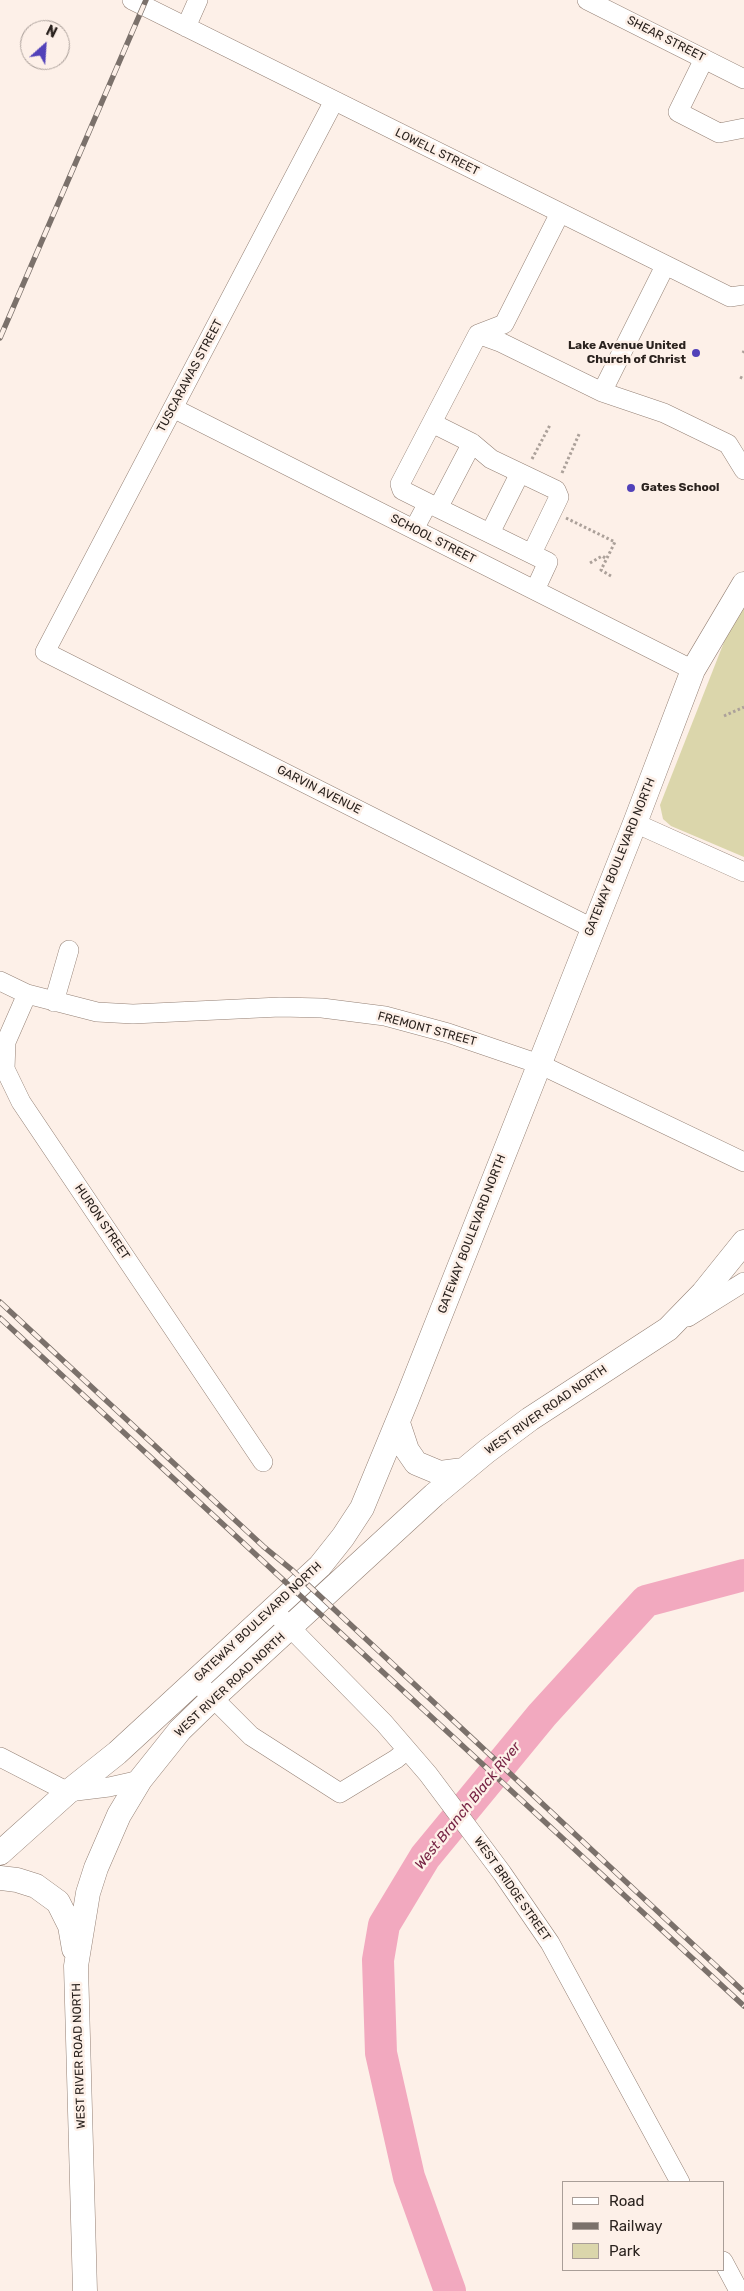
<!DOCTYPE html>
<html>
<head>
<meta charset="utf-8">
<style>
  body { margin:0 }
  #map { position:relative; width:744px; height:2291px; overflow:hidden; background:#fdf0e8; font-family:Rubik,sans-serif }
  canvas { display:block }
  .legend { position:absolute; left:562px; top:2181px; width:162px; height:90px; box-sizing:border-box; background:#fdf0e8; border:1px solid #a99e98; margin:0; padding:6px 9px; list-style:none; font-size:15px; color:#2b231f }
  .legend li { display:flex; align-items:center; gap:10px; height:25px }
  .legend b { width:25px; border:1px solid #a99e98 }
  .north { position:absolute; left:20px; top:20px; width:50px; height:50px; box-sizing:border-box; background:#fdf0e8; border:1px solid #a99e98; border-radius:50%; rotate:26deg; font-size:14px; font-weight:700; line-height:20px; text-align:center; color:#2b231f }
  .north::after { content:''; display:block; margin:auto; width:18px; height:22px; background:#5141b9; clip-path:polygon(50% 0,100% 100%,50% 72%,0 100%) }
</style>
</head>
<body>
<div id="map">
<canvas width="744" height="2291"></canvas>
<ul class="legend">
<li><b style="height:6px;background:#fff"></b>Road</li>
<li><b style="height:6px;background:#7b716b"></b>Railway</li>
<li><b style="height:14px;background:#dbd6ab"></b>Park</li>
</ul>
<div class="north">N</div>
</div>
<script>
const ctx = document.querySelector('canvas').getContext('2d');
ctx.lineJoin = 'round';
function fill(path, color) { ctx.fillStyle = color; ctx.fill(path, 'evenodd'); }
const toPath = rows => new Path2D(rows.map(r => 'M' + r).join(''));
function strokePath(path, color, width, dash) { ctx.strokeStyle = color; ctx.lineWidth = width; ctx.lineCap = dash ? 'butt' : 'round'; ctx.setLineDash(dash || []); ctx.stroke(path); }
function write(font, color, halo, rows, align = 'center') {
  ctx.font = font + ' Rubik,sans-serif'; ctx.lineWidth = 5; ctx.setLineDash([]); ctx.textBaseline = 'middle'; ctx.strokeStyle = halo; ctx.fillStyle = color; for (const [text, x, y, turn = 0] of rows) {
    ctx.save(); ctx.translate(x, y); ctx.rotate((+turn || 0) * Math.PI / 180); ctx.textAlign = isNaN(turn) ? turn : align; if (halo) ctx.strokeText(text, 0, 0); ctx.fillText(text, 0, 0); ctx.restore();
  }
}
fill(toPath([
  [744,603,744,857,671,826,663,819,660,805,724,642]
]), '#dbd6ab');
strokePath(toPath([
  [450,2291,409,2177,381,2053,378,1960,384,1925,425,1857,542,1715,646,1601,744,1575]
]), '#f2a9bf', 32);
const minor = toPath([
  [132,0,730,297,744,295],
  [587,0,744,79],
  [186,27,198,0],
  [704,59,678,112,719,133,744,128],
  [334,101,45,652,592,928],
  [478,334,504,324,560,213],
  [602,392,665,266],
  [173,408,693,670],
  [432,423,472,443],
  [428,503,548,562,535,590],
  [438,508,472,443,491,459,556,490,559,497,532,553],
  [414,529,428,503,402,490,400,484,478,334,500,342,602,392,664,413,728,444,744,470],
  [490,533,520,473],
  [635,823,744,872],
  [0,981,27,994,6,1042,5,1069,21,1102,263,1462],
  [27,994,97,1012,133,1014,280,1007,322,1008,385,1016,448,1033,539,1064,744,1162],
  [54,1002,69,950],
  [688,1317,744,1282],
  [273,1610,384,1723,428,1774,502,1873,550,1943,680,2182],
  [203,1688,251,1736,340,1793,396,1759,407,1750],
  [0,1757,68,1792,109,1787,140,1780],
  [723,2261,739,2291]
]);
const major = toPath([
  [398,1423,407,1450,416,1463,440,1473,463,1470],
  [0,1853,68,1792,117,1753,320,1566,343,1537,362,1508,407,1399,635,823,693,670,744,584],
  [0,1878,17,1880,36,1886,58,1902,70,1926,74,1949],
  [85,2291,76,1966,88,1893,96,1868,119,1815,140,1780,180,1730,213,1698,434,1495,487,1451,530,1419,668,1329,703,1293,744,1242]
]);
strokePath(minor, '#948075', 20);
strokePath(major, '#948075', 25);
strokePath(toPath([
  [743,353,744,351],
  [740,377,744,379],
  [532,459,550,425],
  [562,473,580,432],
  [566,518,615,542,601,570,611,576],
  [590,563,602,556,607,559],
  [724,716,744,707]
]), '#aca19a', 3, [2.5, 2.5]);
strokePath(minor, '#fff', 19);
strokePath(major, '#fff', 24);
const rail = toPath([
  [0,338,146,0],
  [0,1302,263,1546,291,1569,744,1992],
  [0,1318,744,2006]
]);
strokePath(rail, '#7b716b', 5.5);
strokePath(rail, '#fdf0e8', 4, [11]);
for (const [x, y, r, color] of [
  [696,353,5,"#5141b9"],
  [631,488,5,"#5141b9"]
]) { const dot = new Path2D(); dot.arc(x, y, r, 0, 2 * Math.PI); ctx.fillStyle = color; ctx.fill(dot); strokePath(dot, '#fdf0e8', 2); }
write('12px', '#2b231f', '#fdf0e8', [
  ["SHEAR STREET",666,39,27],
  ["LOWELL STREET",437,152,26],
  ["TUSCARAWAS STREET",190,376,-62],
  ["SCHOOL STREET",433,539,27],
  ["GARVIN AVENUE",319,790,27],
  ["GATEWAY BOULEVARD NORTH",620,857,-68],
  ["FREMONT STREET",427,1029,15],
  ["HURON STREET",102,1222,56],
  ["GATEWAY BOULEVARD NORTH",472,1234,-69],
  ["WEST RIVER ROAD NORTH",546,1410,-35],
  ["GATEWAY BOULEVARD NORTH",258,1622,-43],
  ["WEST RIVER ROAD NORTH",230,1685,-43],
  ["WEST BRIDGE STREET",512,1889,55],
  ["WEST RIVER ROAD NORTH",79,2056,-92]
]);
write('bold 12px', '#2b231f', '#fdf0e8', [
  ["Lake Avenue United",686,346],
  ["Church of Christ",686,360],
  ["Gates School",641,488,"left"]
], 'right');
write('italic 14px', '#762344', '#fdf0e8', [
  ["West Branch Black River",468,1806,-51]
]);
</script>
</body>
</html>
